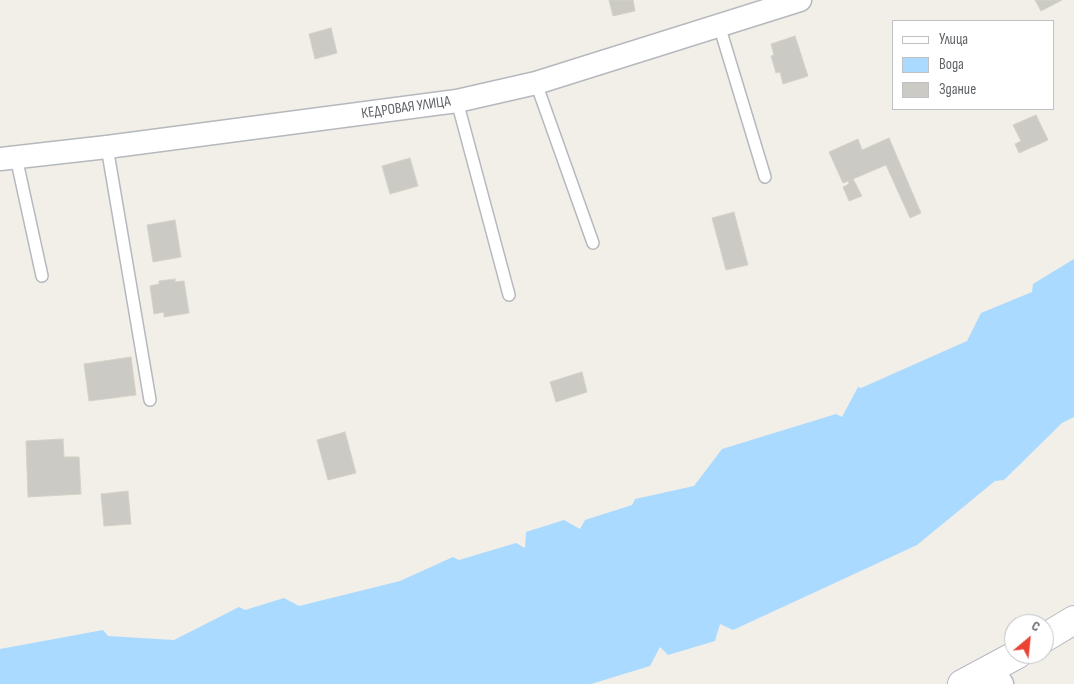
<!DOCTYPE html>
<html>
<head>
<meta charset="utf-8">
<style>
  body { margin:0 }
  #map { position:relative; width:1074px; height:684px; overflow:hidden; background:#f1efe8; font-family:"Sofia Sans Condensed",sans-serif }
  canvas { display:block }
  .legend { position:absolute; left:892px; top:20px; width:162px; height:90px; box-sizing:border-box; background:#fff; border:1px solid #bfc1c3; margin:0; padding:6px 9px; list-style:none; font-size:15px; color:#5f6368 }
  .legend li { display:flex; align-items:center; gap:10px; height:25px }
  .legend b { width:25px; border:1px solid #bfc1c3 }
  .north { position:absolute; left:1004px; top:614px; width:50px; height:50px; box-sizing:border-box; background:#fff; border:1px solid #bfc1c3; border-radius:50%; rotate:28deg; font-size:14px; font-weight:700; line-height:20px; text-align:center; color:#5f6368 }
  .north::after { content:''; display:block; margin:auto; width:18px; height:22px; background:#ea4335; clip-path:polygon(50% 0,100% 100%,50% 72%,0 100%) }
</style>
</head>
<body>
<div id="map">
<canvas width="1074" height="684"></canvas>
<ul class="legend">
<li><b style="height:6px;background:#fff"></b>Улица</li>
<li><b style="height:14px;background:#aadaff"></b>Вода</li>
<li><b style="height:14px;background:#cccac5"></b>Здание</li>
</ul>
<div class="north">С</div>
</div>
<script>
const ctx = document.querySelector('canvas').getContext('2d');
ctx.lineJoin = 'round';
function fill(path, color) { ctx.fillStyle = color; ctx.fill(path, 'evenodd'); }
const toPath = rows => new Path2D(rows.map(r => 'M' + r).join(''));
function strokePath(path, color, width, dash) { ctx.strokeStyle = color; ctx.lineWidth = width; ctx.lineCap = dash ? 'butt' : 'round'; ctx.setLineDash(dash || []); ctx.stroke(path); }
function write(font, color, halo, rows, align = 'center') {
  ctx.font = font + ' "Sofia Sans Condensed",sans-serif'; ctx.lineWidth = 4; ctx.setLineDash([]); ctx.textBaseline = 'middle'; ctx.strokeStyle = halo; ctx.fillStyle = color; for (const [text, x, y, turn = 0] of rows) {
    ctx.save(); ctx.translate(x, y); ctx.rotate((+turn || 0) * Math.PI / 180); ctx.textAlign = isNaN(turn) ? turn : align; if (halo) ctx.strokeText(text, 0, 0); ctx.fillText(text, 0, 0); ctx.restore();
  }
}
fill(toPath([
  [1074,259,1074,417,1062,423,1004,480,995,481,917,545,733,630,720,624,715,641,668,655,660,647,650,666,591,684,0,684,0,649,103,630,108,636,174,640,239,607,245,610,284,598,299,606,400,581,453,557,459,560,516,543,525,548,526,532,564,520,580,529,585,520,632,505,635,499,694,486,722,449,836,414,842,417,858,387,861,388,967,341,981,313,1032,292,1033,284]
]), '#aadaff');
const building = toPath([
  [609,0,633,0,635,11,613,16,609,0],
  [1035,0,1062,0,1041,11,1035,0],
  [331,28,337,53,315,59,309,34,331,28],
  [795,36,808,76,783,84,780,72,776,73,771,56,774,55,771,44,795,36],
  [1036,115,1048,140,1019,153,1015,144,1021,141,1013,125,1036,115],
  [889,138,921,213,910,218,886,165,853,179,862,196,849,201,843,187,849,184,848,181,843,183,829,152,858,139,862,150,889,138],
  [410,158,418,186,390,194,382,166,410,158],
  [734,212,748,265,726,270,712,218,734,212],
  [175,220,181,257,153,262,147,225,175,220],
  [175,279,175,282,184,281,189,313,164,317,164,312,154,314,150,286,159,284,159,281,175,279],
  [131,357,136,395,89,401,84,364,131,357],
  [582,372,587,392,556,402,550,382,582,372],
  [345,432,356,473,328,480,317,440,345,432],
  [63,439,64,457,79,457,81,494,28,497,26,441,63,439],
  [128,491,131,524,104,526,101,494,128,491]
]);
fill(building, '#cccac5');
strokePath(building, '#d6d1c6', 1);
const lane = toPath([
  [719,25,765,177],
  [536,83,593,243],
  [457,101,509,295],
  [107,147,150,400],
  [16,157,42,276]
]);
const street = toPath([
  [0,159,107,147,457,101,536,83,800,0],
  [993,669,1002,684]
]);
const secondary = toPath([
  [1044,638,1074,620],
  [962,684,1018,654]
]);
strokePath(lane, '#b5b8bc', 14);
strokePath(street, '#b5b8bc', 25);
strokePath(secondary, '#b6babf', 30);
strokePath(lane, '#fff', 11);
strokePath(street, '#fff', 22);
strokePath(secondary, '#fff', 28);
write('15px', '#5f6368', '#fff', [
  ["КЕДРОВАЯ УЛИЦА",406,108,-8]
]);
</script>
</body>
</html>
